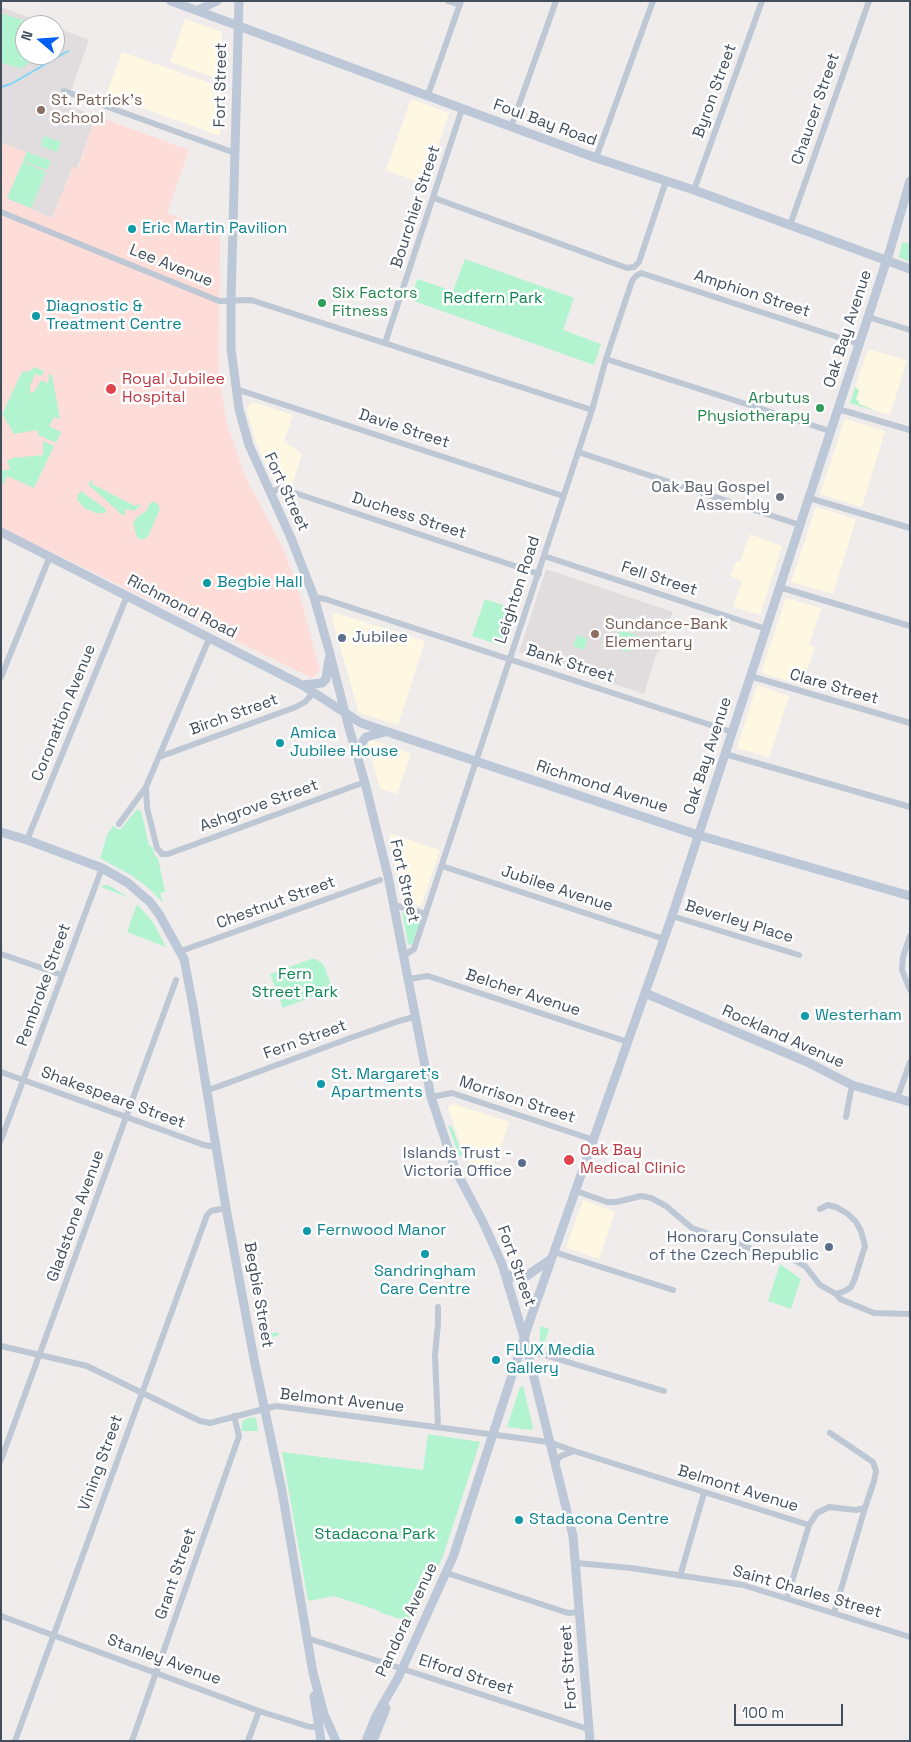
<!DOCTYPE html>
<html>
<head>
<meta charset="utf-8">
<style>
  body { margin:0 }
  #map { position:relative; width:911px; height:1742px; overflow:hidden; background:#f0ecec; font-family:"Space Grotesk",sans-serif }
  canvas { display:block }
  .frame { position:absolute; inset:0; border:2px solid #424e5c; pointer-events:none }
  .north { position:absolute; left:15px; top:15px; width:50px; height:50px; box-sizing:border-box; background:#fff; border:1px solid #b3b8be; border-radius:50%; rotate:288deg; font-size:14px; font-weight:700; line-height:20px; text-align:center; color:#424e5c }
  .north::after { content:''; display:block; margin:auto; width:18px; height:22px; background:#025df3; clip-path:polygon(50% 0,100% 100%,50% 72%,0 100%) }
  .scale { position:absolute; left:734px; top:1704px; width:109px; height:22px; box-sizing:border-box; border:2px solid #424e5c; border-top:0; padding-left:6px; font-size:15px; line-height:18px; white-space:nowrap; color:#424e5c; -webkit-text-stroke:4px #fff; paint-order:stroke }
</style>
</head>
<body>
<div id="map">
<canvas width="911" height="1742"></canvas>
<div class="frame"></div>
<div class="north">N</div>
<div class="scale">100 m</div>
</div>
<script>
const ctx = document.querySelector('canvas').getContext('2d');
ctx.lineJoin = 'round';
function fill(path, color) { ctx.fillStyle = color; ctx.fill(path, 'evenodd'); }
const toPath = rows => new Path2D(rows.map(r => 'M' + r).join(''));
function strokePath(path, color, width, dash) { ctx.strokeStyle = color; ctx.lineWidth = width; ctx.lineCap = dash ? 'butt' : 'round'; ctx.setLineDash(dash || []); ctx.stroke(path); }
function write(font, color, halo, rows, align = 'center') {
  ctx.font = font + ' "Space Grotesk",sans-serif'; ctx.lineWidth = 5; ctx.setLineDash([]); ctx.textBaseline = 'middle'; ctx.strokeStyle = halo; ctx.fillStyle = color; for (const [text, x, y, turn = 0] of rows) {
    ctx.save(); ctx.translate(x, y); ctx.rotate((+turn || 0) * Math.PI / 180); ctx.textAlign = isNaN(turn) ? turn : align; if (halo) ctx.strokeText(text, 0, 0); ctx.fillText(text, 0, 0); ctx.restore();
  }
}
fill(toPath([
  [185,19,222,32,221,80,170,62],
  [122,52,221,87,220,136,106,95],
  [411,99,449,113,425,184,386,170],
  [868,349,907,360,890,415,850,403],
  [253,402,293,415,284,441,302,454,292,486,273,480,255,440,247,410,248,406],
  [845,419,885,431,862,507,820,494],
  [816,507,856,519,833,594,791,582],
  [750,534,782,546,760,615,733,607,742,581,731,576,736,561,740,562],
  [786,598,821,608,809,645,815,647,802,685,761,673],
  [336,613,425,641,398,725,359,713,332,618,333,614],
  [757,685,789,696,769,757,737,748],
  [372,740,411,753,397,794,380,789,368,746,369,741],
  [389,833,440,850,421,906,402,900],
  [453,1104,509,1122,500,1150,503,1156,473,1172,462,1148,448,1108,450,1105],
  [583,1200,615,1212,599,1259,566,1248]
]), '#fef7e1');
fill(toPath([
  [1,7,49,25,25,25,25,55,55,55,55,27,89,40,66,105,96,116,77,169,73,167,52,218,7,199,26,152,1,143],
  [546,569,673,612,659,652,657,652,644,694,519,652]
]), '#e1ddde');
fill(toPath([
  [96,116,189,150,167,213,220,234,219,350,219,376,223,401,228,427,245,476,283,548,298,589,320,670,312,678,1,528,1,143,26,152,7,199,52,218,73,167,78,169]
]), '#feddd8');
fill(toPath([
  [1,13,37,25,25,25,25,55,43,55,21,68,1,63],
  [44,136,61,142,57,152,41,146],
  [27,152,51,161,47,170,23,161],
  [23,162,46,172,31,208,7,198],
  [902,242,910,244,910,262,899,257],
  [465,259,574,298,563,330,601,344,594,365,411,300,417,279,453,291],
  [34,367,44,371,42,376,35,374,30,386,30,393,34,392,41,380,48,383,49,374,52,375,60,419,55,417,49,426,61,432,56,443,38,435,37,430,14,434,2,414,22,372,30,371],
  [855,387,859,390,856,400,859,401,859,404,872,409,873,410,850,403],
  [43,441,54,446,34,488,7,476,1,488,1,471,10,469,7,461,12,458,43,455],
  [93,480,92,484,135,506,140,504,140,506,134,511,127,509,125,511,125,516,121,514,90,486,89,482],
  [81,491,106,509,106,512,104,513,96,513,84,508,77,500,78,494],
  [151,502,157,503,160,509,148,536,145,539,141,539,137,538,133,524,137,517,146,511],
  [485,599,518,610,506,647,472,636],
  [624,631,638,636,641,640,640,642,630,643,627,652,623,651,622,644,615,637,617,633],
  [577,635,588,639,584,650,573,646],
  [137,809,141,811,149,845,153,848,155,856,158,858,165,892,160,893,163,903,152,891,134,877,100,858,107,835,113,826,120,830],
  [104,885,108,885,130,898,101,887],
  [137,904,153,922,166,947,127,932],
  [402,912,421,919,413,944,410,945,408,944],
  [311,959,316,959,323,964,333,989,283,1008,270,974],
  [448,1125,452,1127,463,1156,459,1156],
  [780,1264,801,1279,791,1309,768,1301],
  [540,1326,549,1329,543,1348,540,1347],
  [278,1332,279,1335,267,1339,265,1345,264,1345,262,1335],
  [523,1386,533,1427,532,1430,507,1427,520,1387],
  [251,1417,256,1418,258,1431,242,1431,242,1421],
  [428,1434,480,1442,443,1556,412,1623,379,1612,380,1611,334,1596,308,1601,282,1452,423,1470]
]), '#b3f4d0');
strokePath(toPath([
  [1,87,11,84,68,51]
]), '#7bd5f7', 2);
strokePath(toPath([
  [448,1,460,5],
  [64,91,235,153],
  [428,95,461,1],
  [511,127,556,1],
  [596,158,653,1],
  [694,190,762,1],
  [434,198,627,268,634,267,639,262,666,181],
  [1,212,219,301,251,300,592,410],
  [790,225,869,1],
  [868,317,910,330],
  [385,343,462,109],
  [606,359,830,431],
  [236,389,563,496],
  [838,409,910,430],
  [578,452,800,525],
  [270,493,280,488,539,574],
  [809,498,910,528],
  [544,556,766,629],
  [779,587,910,626],
  [314,597,325,599,732,732],
  [750,676,910,723],
  [1,677,50,556],
  [725,754,910,807],
  [159,757,296,707,305,702,314,692],
  [146,787,147,808,157,848,162,854,168,854,365,782],
  [119,824,146,787,209,639],
  [27,840,127,596],
  [442,866,664,939],
  [394,905,426,914],
  [672,916,799,955],
  [910,936,903,957,902,970,910,990],
  [181,951,380,880],
  [1,954,62,975],
  [405,955,414,949,592,410,606,359,632,281,636,276,641,273,859,344],
  [409,979,428,976,628,1042],
  [1,1072,204,1145,216,1147],
  [206,1091,353,1037,399,1021,414,1017],
  [431,1097,452,1093,594,1140],
  [897,1099,910,1062],
  [846,1117,852,1085],
  [1,1140,102,868],
  [576,1191,607,1202,616,1202,641,1196,651,1198,666,1206,692,1228,761,1252,794,1260,805,1266,820,1285,836,1294,840,1299,874,1313,910,1314],
  [820,1209,828,1205,836,1207,848,1214,856,1222,861,1231,865,1246,855,1278,851,1287,845,1291,836,1294],
  [554,1252,673,1290],
  [1,1346,87,1366,200,1421,210,1423,276,1406,549,1442,574,1451,809,1525],
  [529,1355,541,1354,664,1391],
  [438,1426,435,1355,438,1324,438,1307],
  [1,1460,176,980],
  [557,1464,557,1460,561,1456,574,1451],
  [576,1563,631,1568,743,1585,910,1637],
  [447,1573,568,1613,580,1612],
  [680,1576,704,1493],
  [787,1598,809,1525,817,1513,829,1507,856,1510,865,1508,874,1481,876,1471,873,1462,830,1433],
  [834,1613,865,1508],
  [1,1616,259,1711,310,1727,318,1727],
  [307,1638,588,1729],
  [15,1741,207,1215,211,1211,226,1208],
  [132,1741,239,1436,234,1416],
  [248,1741,259,1711]
]), '#bdc8d4', 6);
strokePath(toPath([
  [171,1,596,158,694,190,910,269],
  [239,1,231,300,231,349,239,409,249,445,291,538,314,597,330,654,349,728,365,783,388,876,431,1097,455,1169,483,1222,502,1264,524,1337,573,1536,590,1741],
  [198,10,217,1],
  [1,532,302,685,361,723,698,835,910,896],
  [302,685,322,683,326,679,329,659],
  [356,751,366,737,385,732],
  [1,832,27,840,102,868,128,883,150,902,159,914,184,959,193,1006,226,1208,254,1359,282,1491,313,1673,324,1714,336,1741],
  [645,993,807,1062,852,1085,910,1102],
  [504,1272,511,1277,520,1278,525,1277,551,1259],
  [314,1696,321,1741],
  [366,1741,376,1716,398,1678,453,1557,530,1320,672,916,890,250,910,181],
  [373,1741,386,1708]
]), '#bcc8d8', 9);
for (const [x, y, r, color] of [
  [41,110,5,"#8d6e63"],
  [132,229,5,"#0f9aa8"],
  [322,303,5,"#2e9e5b"],
  [36,316,5,"#0f9aa8"],
  [111,389,6,"#e0444e"],
  [820,408,5,"#2e9e5b"],
  [780,497,5,"#6b7280"],
  [207,583,5,"#0f9aa8"],
  [595,634,5,"#8d6e63"],
  [342,638,5,"#5c6f8a"],
  [280,743,5,"#0f9aa8"],
  [805,1016,5,"#0f9aa8"],
  [321,1084,5,"#0f9aa8"],
  [569,1160,6,"#e0444e"],
  [522,1163,5,"#5c6f8a"],
  [307,1231,5,"#0f9aa8"],
  [829,1247,5,"#5c6f8a"],
  [425,1254,5,"#0f9aa8"],
  [496,1360,5,"#0f9aa8"],
  [519,1520,5,"#0f9aa8"]
]) { const dot = new Path2D(); dot.arc(x, y, r, 0, 2 * Math.PI); ctx.fillStyle = color; ctx.fill(dot); strokePath(dot, '#fff', 2); }
write('16px', '#424e5c', '#fff', [
  ["Fort Street",221,85,-89],
  ["Byron Street",715,91,-70],
  ["Chaucer Street",816,109,-71],
  ["Foul Bay Road",545,123,20],
  ["Bourchier Street",416,207,-72],
  ["Lee Avenue",171,266,22],
  ["Amphion Street",752,294,18],
  ["Oak Bay Avenue",848,329,-72],
  ["Davie Street",404,429,18],
  ["Fort Street",286,492,65],
  ["Duchess Street",409,516,18],
  ["Fell Street",659,579,18],
  ["Leighton Road",518,590,-72],
  ["Richmond Road",182,607,27],
  ["Bank Street",570,664,18],
  ["Clare Street",834,687,16],
  ["Coronation Avenue",64,713,-68],
  ["Birch Street",234,715,-20],
  ["Oak Bay Avenue",708,756,-72],
  ["Richmond Avenue",602,787,18],
  ["Ashgrove Street",259,806,-20],
  ["Fort Street",404,881,77],
  ["Jubilee Avenue",557,889,18],
  ["Chestnut Street",276,903,-20],
  ["Beverley Place",739,922,17],
  ["Pembroke Street",44,985,-70],
  ["Belcher Avenue",523,993,18],
  ["Rockland Avenue",783,1037,24],
  ["Fern Street",305,1040,-20],
  ["Shakespeare Street",113,1098,20],
  ["Morrison Street",517,1100,18],
  ["Gladstone Avenue",76,1216,-70],
  ["Fort Street",516,1266,70],
  ["Begbie Street",258,1295,80],
  ["Belmont Avenue",342,1401,6],
  ["Vining Street",101,1463,-70],
  ["Belmont Avenue",738,1489,17],
  ["Grant Street",176,1574,-71],
  ["Saint Charles Street",807,1592,16],
  ["Pandora Avenue",407,1620,-65],
  ["Stanley Avenue",164,1660,20],
  ["Fort Street",569,1667,-94],
  ["Elford Street",466,1675,18]
]);
write('16px', '#785e54', '#fff', [
  ["St. Patrick's",51,101],
  ["School",51,119],
  ["Sundance-Bank",605,625],
  ["Elementary",605,643]
], 'left');
write('16px', '#0d838f', '#fff', [
  ["Eric Martin Pavilion",142,229],
  ["Diagnostic &",46,307],
  ["Treatment Centre",46,325],
  ["Begbie Hall",217,583],
  ["Amica",290,734],
  ["Jubilee House",290,752],
  ["Westerham",815,1016],
  ["St. Margaret's",331,1075],
  ["Apartments",331,1093],
  ["Fernwood Manor",317,1231],
  ["Sandringham",425,1272,"center"],
  ["Care Centre",425,1290,"center"],
  ["FLUX Media",506,1351],
  ["Gallery",506,1369],
  ["Stadacona Centre",529,1520]
], 'left');
write('16px', '#27864d', '#fff', [
  ["Six Factors",332,294],
  ["Fitness",332,312],
  ["Arbutus",810,399,"right"],
  ["Physiotherapy",810,417,"right"]
], 'left');
write('16px', '#0b8550', '#fff', [
  ["Redfern Park",493,299],
  ["Fern",295,975],
  ["Street Park",295,993],
  ["Stadacona Park",375,1535]
]);
write('16px', '#be3a42', '#fff', [
  ["Royal Jubilee",122,380],
  ["Hospital",122,398],
  ["Oak Bay",580,1151],
  ["Medical Clinic",580,1169]
], 'left');
write('16px', '#5b616d', '#fff', [
  ["Oak Bay Gospel",770,488],
  ["Assembly",770,506]
], 'right');
write('16px', '#4e5e75', '#fff', [
  ["Jubilee",352,638,"left"],
  ["Islands Trust -",512,1154],
  ["Victoria Office",512,1172],
  ["Honorary Consulate",819,1238],
  ["of the Czech Republic",819,1256]
], 'right');
</script>
</body>
</html>
